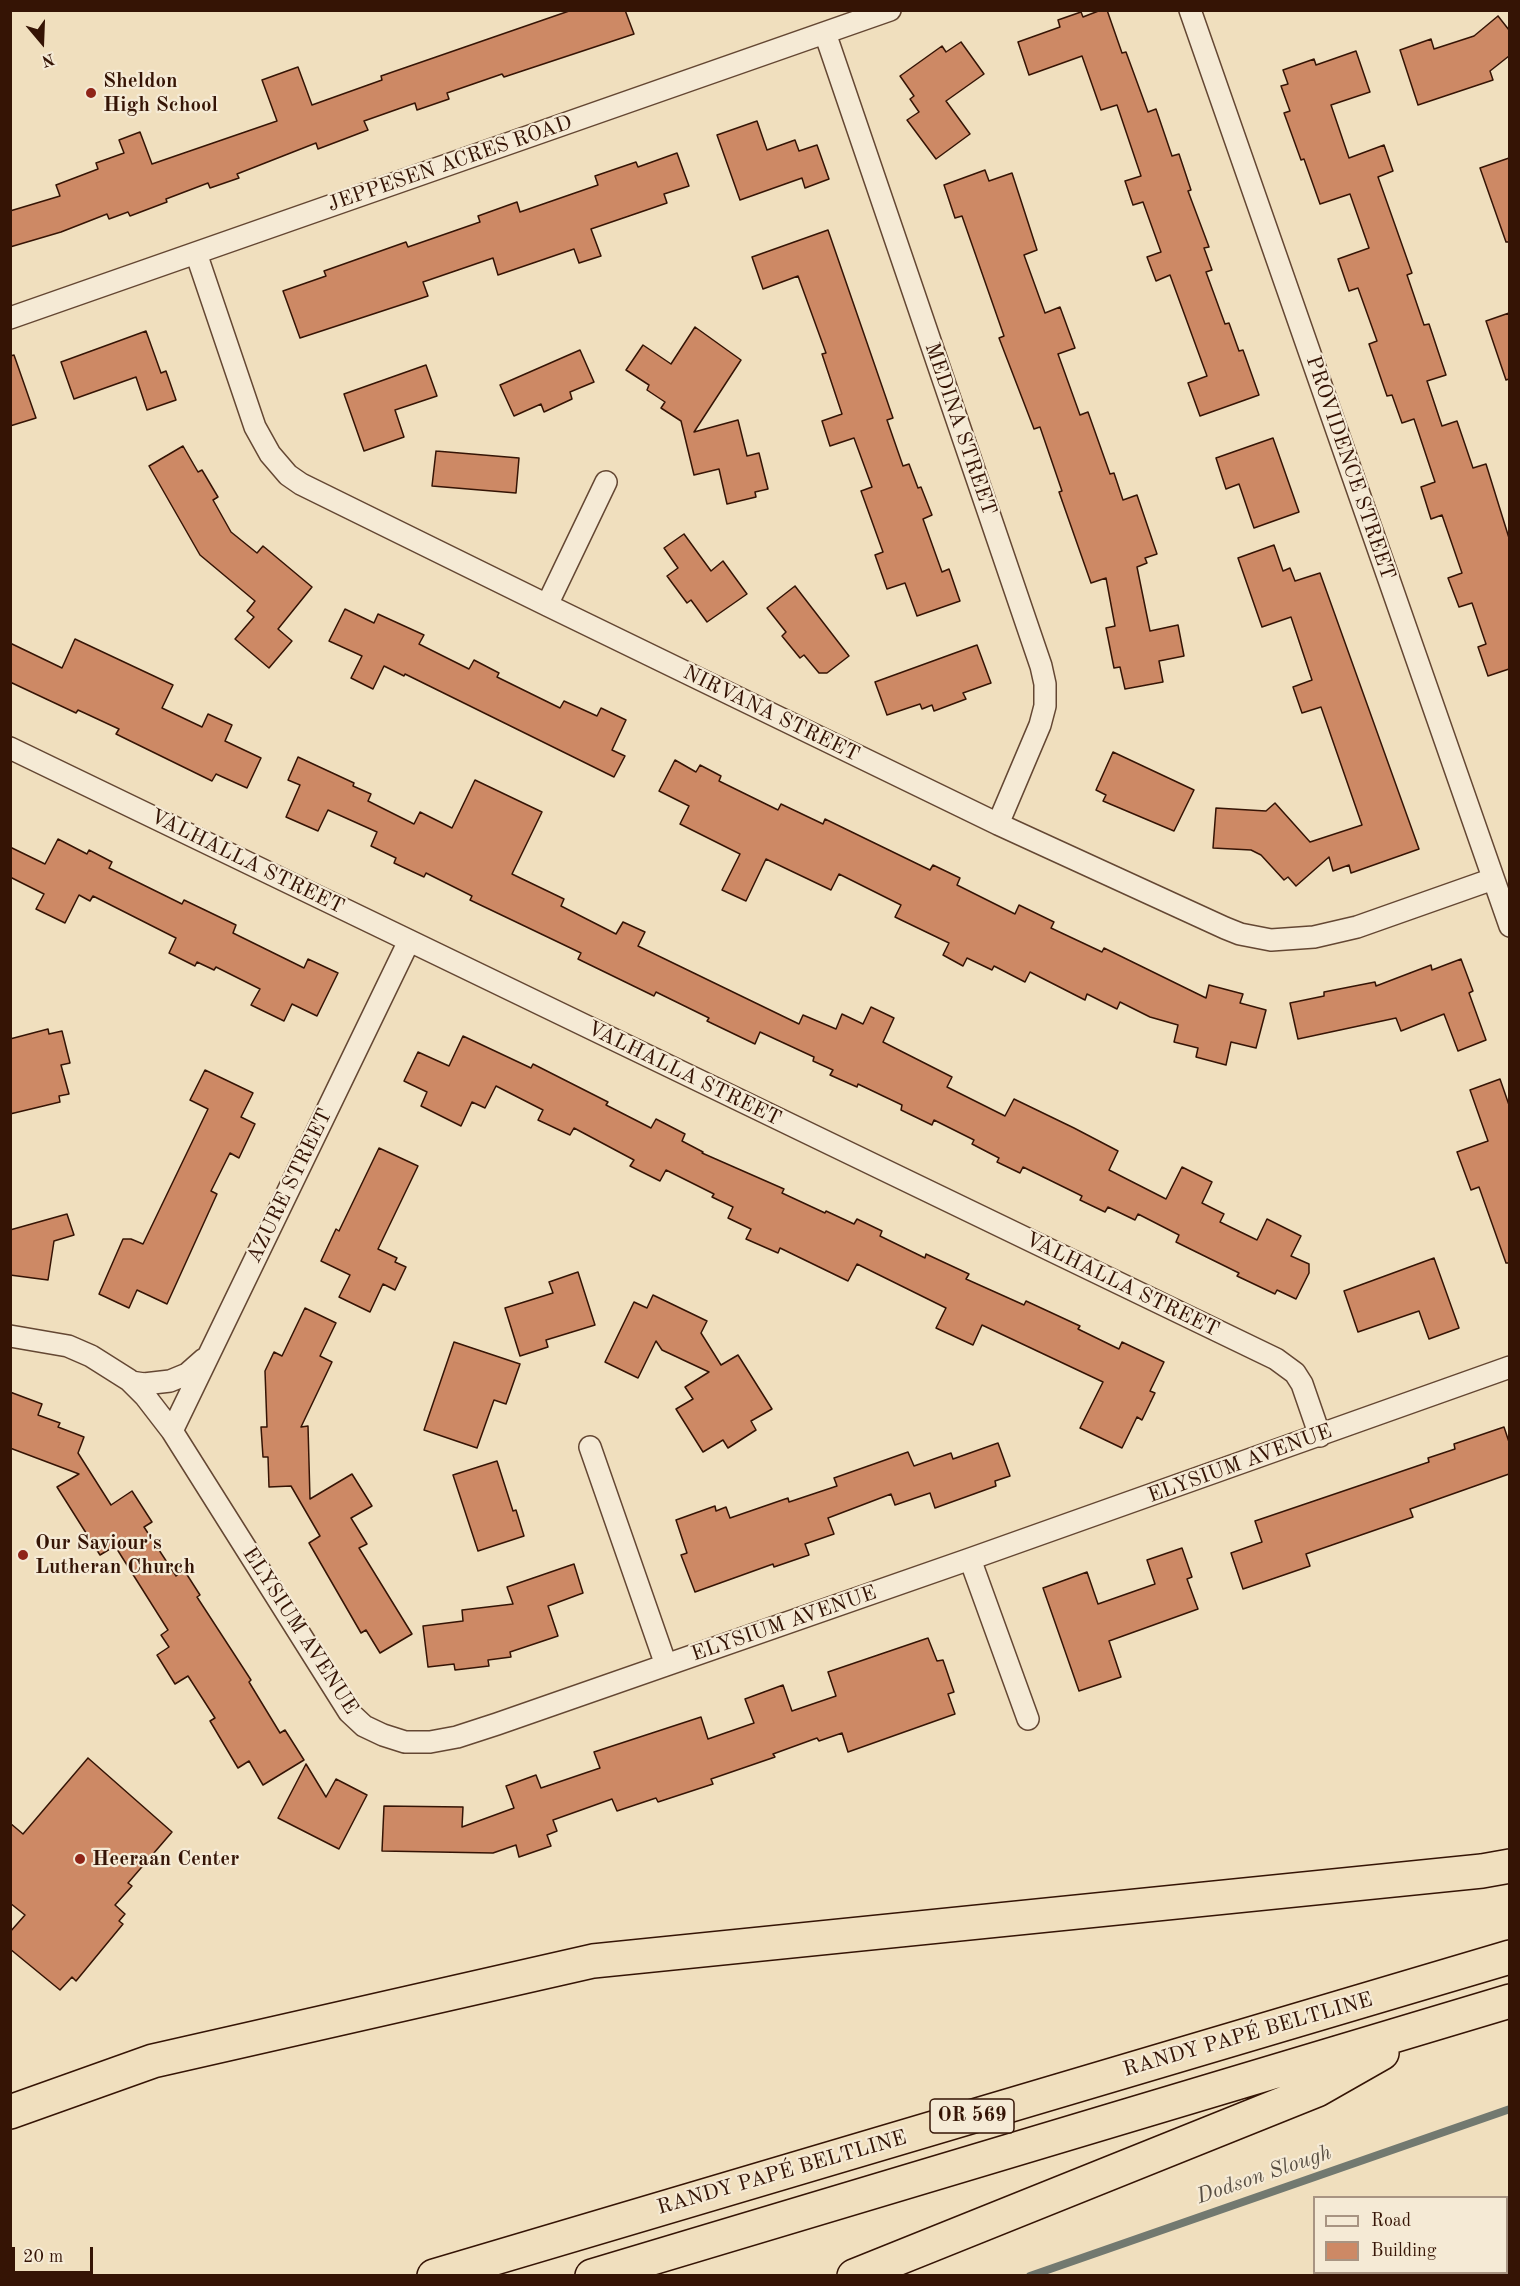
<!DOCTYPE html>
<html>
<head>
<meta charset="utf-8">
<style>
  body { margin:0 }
  #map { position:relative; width:1520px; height:2286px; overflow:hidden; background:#f0dfbe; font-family:"Old Standard TT",serif }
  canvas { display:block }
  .frame { position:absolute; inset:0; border:12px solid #351405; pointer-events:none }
  .legend { position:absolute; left:1313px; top:2196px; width:195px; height:78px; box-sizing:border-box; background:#f5ead5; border:2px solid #a89482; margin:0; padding:8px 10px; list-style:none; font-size:18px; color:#351405 }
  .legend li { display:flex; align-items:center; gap:12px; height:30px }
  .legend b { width:30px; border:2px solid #a89482 }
  .north { position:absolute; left:12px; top:12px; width:60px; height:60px; -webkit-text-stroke:4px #f5ead5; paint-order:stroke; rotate:161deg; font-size:16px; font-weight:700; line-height:24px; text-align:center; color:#351405 }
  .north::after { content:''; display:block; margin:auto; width:21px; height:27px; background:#351405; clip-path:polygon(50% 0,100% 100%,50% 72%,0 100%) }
  .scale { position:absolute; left:12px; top:2247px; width:81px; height:27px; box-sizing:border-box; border:3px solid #351405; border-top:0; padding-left:8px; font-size:18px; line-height:21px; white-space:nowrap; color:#351405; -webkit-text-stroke:4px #f5ead5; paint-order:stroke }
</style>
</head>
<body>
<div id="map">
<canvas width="1520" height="2286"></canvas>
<div class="frame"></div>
<ul class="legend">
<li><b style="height:8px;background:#f5ead5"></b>Road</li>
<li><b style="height:16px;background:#cd8965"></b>Building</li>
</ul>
<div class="north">N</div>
<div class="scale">20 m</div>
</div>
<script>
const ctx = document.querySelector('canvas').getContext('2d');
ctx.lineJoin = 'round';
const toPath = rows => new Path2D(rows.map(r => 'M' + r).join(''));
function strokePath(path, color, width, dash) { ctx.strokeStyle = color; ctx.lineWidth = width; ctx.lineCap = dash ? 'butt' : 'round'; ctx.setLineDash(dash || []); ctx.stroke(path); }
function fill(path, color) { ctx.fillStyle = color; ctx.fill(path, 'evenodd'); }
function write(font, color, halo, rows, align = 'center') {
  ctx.font = font + ' "Old Standard TT",serif'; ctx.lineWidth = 4.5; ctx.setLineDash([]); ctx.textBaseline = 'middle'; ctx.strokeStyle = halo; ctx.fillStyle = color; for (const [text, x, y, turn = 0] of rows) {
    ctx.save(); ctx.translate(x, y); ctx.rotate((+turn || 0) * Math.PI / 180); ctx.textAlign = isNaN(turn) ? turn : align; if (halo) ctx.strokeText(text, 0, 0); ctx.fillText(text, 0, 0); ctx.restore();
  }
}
strokePath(toPath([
  [1030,2276,1510,2109]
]), '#727970', 8);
const building = toPath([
  [572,10,625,10,634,34,504,77,502,74,447,93,449,99,417,110,415,103,364,121,368,130,318,149,316,143,237,174,239,178,210,188,208,183,166,199,167,202,130,216,128,212,109,219,107,214,61,232,10,247,10,211,60,196,56,185,98,169,96,163,124,153,119,140,140,132,152,164,277,121,262,80,298,67,312,105,382,80,381,76,572,10],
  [1101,10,1107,10,1122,53,1126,52,1148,112,1156,109,1172,156,1179,154,1191,190,1188,191,1209,247,1204,248,1212,270,1206,272,1225,324,1229,323,1239,351,1243,350,1259,395,1200,416,1188,383,1207,376,1170,275,1156,281,1147,257,1161,252,1143,202,1133,205,1125,181,1141,176,1117,105,1101,110,1082,56,1029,75,1018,42,1060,27,1058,20,1081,12,1083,17,1101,10],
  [1498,16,1509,30,1509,56,1490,71,1493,80,1418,105,1400,50,1431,39,1434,49,1474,36,1498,16],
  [961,42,984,74,946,101,970,134,936,159,907,120,919,112,910,99,914,96,900,76,942,46,946,52,961,42],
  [1356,51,1370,92,1331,105,1349,158,1384,145,1393,171,1378,177,1412,273,1407,275,1424,325,1429,324,1446,375,1427,381,1442,426,1457,421,1473,468,1486,464,1509,538,1509,669,1488,676,1478,647,1486,644,1472,603,1459,607,1448,578,1462,573,1442,515,1431,519,1421,487,1435,482,1414,419,1402,423,1392,395,1387,396,1369,344,1377,341,1358,288,1349,291,1338,259,1369,248,1350,194,1320,204,1304,159,1301,160,1284,113,1290,111,1281,86,1288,84,1283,70,1314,59,1316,65,1356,51],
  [757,121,767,150,795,140,799,151,817,145,829,179,805,188,802,178,740,200,717,135,757,121],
  [677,153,689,186,664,194,667,203,591,229,601,256,579,263,574,249,498,275,493,258,423,282,428,296,300,338,283,291,326,276,324,271,406,242,408,247,480,222,478,216,517,202,520,212,598,185,595,176,636,162,638,167,677,153],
  [1509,158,1509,242,1506,242,1480,168,1509,158],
  [985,170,989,181,1012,173,1037,250,1024,255,1045,313,1060,307,1075,348,1058,354,1080,415,1088,412,1110,474,1114,473,1123,500,1137,495,1157,554,1145,558,1147,563,1137,567,1150,631,1178,625,1184,656,1159,661,1163,682,1125,689,1120,667,1114,668,1106,628,1115,626,1106,578,1091,583,1059,492,1062,491,1040,427,1034,429,999,338,1004,336,962,216,955,218,944,185,985,170],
  [828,230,893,418,887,420,903,466,909,464,918,488,921,487,932,515,923,519,942,572,949,569,960,601,917,616,905,583,887,589,875,555,883,552,861,491,872,487,854,438,830,446,822,421,842,414,822,354,826,353,798,276,763,289,752,257,828,230],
  [1509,313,1509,379,1506,380,1486,321,1509,313],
  [695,327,741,360,694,432,738,420,747,456,759,453,768,489,755,492,756,497,727,504,719,469,694,475,681,421,661,408,665,402,647,390,649,385,626,370,643,345,671,364,695,327],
  [146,331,161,373,166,371,176,400,147,410,136,377,74,399,61,362,146,331],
  [580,350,594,382,570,392,572,399,544,412,541,404,514,416,500,385,580,350],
  [14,355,36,418,10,426,10,356,14,355],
  [426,365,437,396,395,410,404,437,364,451,344,394,426,365],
  [1273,438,1299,512,1254,528,1239,484,1226,489,1216,458,1273,438],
  [183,446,198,472,202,470,218,497,213,500,231,532,257,553,263,546,312,587,278,629,292,641,269,668,235,639,254,617,247,611,255,601,200,555,149,466,183,446],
  [436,451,519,458,516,493,432,486,436,451],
  [684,534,711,571,723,561,747,594,707,622,691,600,687,603,667,576,678,568,664,548,684,534],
  [1274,545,1283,571,1290,568,1295,581,1320,573,1419,849,1351,873,1349,865,1333,871,1329,857,1296,886,1288,877,1284,880,1261,855,1251,850,1213,848,1216,808,1266,811,1275,803,1310,842,1362,825,1321,707,1302,713,1293,687,1312,680,1291,617,1262,627,1238,558,1274,545],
  [795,586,849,656,827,673,819,673,804,655,800,658,782,636,786,632,767,608,795,586],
  [345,609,374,623,378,614,424,635,419,644,469,669,474,660,499,673,497,677,560,708,564,701,597,716,601,708,626,720,612,750,625,756,614,777,405,674,404,676,384,666,373,689,351,678,362,656,329,641,345,609],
  [75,639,173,685,162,708,202,727,208,714,232,725,225,741,261,758,247,788,216,774,212,781,116,734,119,729,78,710,76,713,10,682,10,643,62,668,75,639],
  [977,645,991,683,963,693,966,699,934,711,932,705,922,709,920,704,887,715,875,682,977,645],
  [1113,752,1194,790,1174,831,1103,801,1106,795,1096,790,1113,752],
  [298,757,354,783,353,786,371,794,368,801,414,824,420,812,452,828,475,780,542,812,512,874,564,899,561,906,616,934,623,922,645,932,638,946,799,1024,803,1015,836,1029,842,1014,863,1024,871,1007,894,1018,883,1042,952,1077,947,1087,1005,1116,1014,1099,1074,1128,1118,1151,1109,1170,1166,1199,1182,1167,1212,1182,1202,1203,1224,1214,1220,1222,1257,1240,1267,1219,1301,1236,1291,1256,1309,1264,1309,1273,1296,1299,1277,1290,1275,1294,1237,1276,1239,1273,1176,1242,1179,1235,1138,1214,1135,1220,1108,1207,1105,1212,1080,1200,1082,1196,1023,1167,1020,1173,997,1162,999,1158,972,1144,974,1140,934,1120,932,1125,901,1110,902,1105,858,1084,857,1087,830,1075,833,1070,813,1061,814,1057,760,1032,755,1044,707,1021,709,1018,656,992,654,996,578,959,581,953,470,900,472,896,426,873,424,877,394,863,396,858,371,846,377,832,328,810,318,831,286,817,300,785,288,780,298,757],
  [675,760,696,772,700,765,721,776,719,781,778,810,781,804,823,824,825,819,930,870,933,865,960,878,957,885,1015,914,1019,905,1054,922,1051,928,1102,952,1104,948,1206,998,1209,985,1243,994,1240,1003,1266,1010,1256,1048,1231,1042,1226,1065,1196,1057,1198,1048,1174,1042,1178,1025,1150,1017,1120,1002,1117,1009,1087,994,1085,1000,1030,972,1025,982,994,966,992,970,967,958,963,966,943,955,949,943,895,917,901,905,839,874,831,890,766,859,746,901,722,890,740,854,680,824,689,806,659,791,675,760],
  [58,839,87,854,89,850,112,862,109,868,182,904,184,900,236,925,233,933,304,968,308,959,338,973,317,1016,292,1004,284,1021,251,1005,260,989,216,967,214,970,197,962,195,966,169,953,176,938,93,896,90,901,79,895,65,923,36,909,44,894,10,877,10,847,45,864,58,839],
  [1461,959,1473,991,1469,993,1486,1040,1458,1051,1444,1014,1401,1031,1396,1018,1298,1039,1290,1003,1324,996,1324,992,1375,982,1376,986,1431,965,1432,970,1461,959],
  [48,1029,49,1034,62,1031,70,1063,61,1065,69,1094,59,1096,60,1102,10,1114,10,1039,48,1029],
  [463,1036,531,1068,533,1064,608,1102,606,1105,651,1128,656,1119,685,1134,682,1141,703,1152,702,1153,784,1189,782,1193,825,1213,826,1211,854,1224,857,1219,882,1231,880,1236,925,1258,926,1254,969,1274,966,1279,1024,1305,1026,1301,1080,1326,1078,1329,1119,1349,1122,1342,1164,1362,1150,1391,1155,1393,1142,1420,1137,1417,1122,1448,1080,1428,1103,1382,982,1325,973,1345,936,1328,946,1308,857,1264,848,1281,780,1248,778,1253,746,1239,751,1229,728,1218,733,1207,712,1197,714,1194,666,1170,660,1181,630,1166,634,1160,574,1128,570,1135,538,1120,543,1110,496,1086,485,1108,472,1102,461,1126,421,1106,427,1092,404,1081,418,1052,449,1066,463,1036],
  [205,1070,253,1093,241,1117,255,1124,239,1158,230,1153,211,1191,217,1194,167,1304,137,1290,129,1308,99,1294,123,1239,131,1239,143,1244,208,1109,190,1100,205,1070],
  [1500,1079,1509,1105,1509,1263,1506,1263,1479,1187,1471,1190,1457,1152,1488,1141,1470,1090,1500,1079],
  [379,1148,418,1166,378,1249,397,1258,395,1262,406,1267,395,1290,383,1284,370,1312,339,1297,350,1275,321,1261,336,1229,339,1231,379,1148],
  [67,1214,74,1235,54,1241,48,1280,10,1275,10,1230,67,1214],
  [1434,1258,1459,1328,1429,1339,1419,1311,1358,1332,1344,1291,1434,1258],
  [578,1272,595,1325,546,1340,548,1347,520,1356,505,1308,553,1293,549,1282,578,1272],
  [653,1295,707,1321,701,1333,721,1365,738,1355,772,1409,751,1421,756,1430,728,1448,723,1440,703,1452,676,1409,693,1399,685,1387,709,1372,662,1350,656,1341,638,1378,605,1362,634,1302,647,1308,653,1295],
  [305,1308,336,1323,320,1356,332,1362,301,1427,308,1426,310,1499,352,1474,372,1506,351,1518,367,1544,359,1548,412,1634,380,1653,366,1630,361,1633,309,1543,320,1536,291,1486,269,1487,268,1457,263,1457,261,1427,267,1427,265,1371,274,1352,282,1356,305,1308],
  [454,1342,520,1364,506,1404,494,1400,477,1448,424,1430,454,1342],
  [10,1392,42,1404,38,1415,60,1423,58,1427,84,1437,78,1453,111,1505,132,1491,152,1522,144,1527,176,1576,184,1570,200,1595,197,1597,251,1680,249,1682,280,1733,285,1730,304,1760,263,1785,249,1761,238,1768,210,1721,215,1718,188,1676,175,1684,157,1655,169,1647,161,1635,168,1630,115,1546,100,1555,57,1487,79,1474,10,1448,10,1392],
  [1504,1427,1509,1442,1509,1474,1410,1509,1413,1517,1306,1554,1310,1566,1243,1589,1231,1553,1262,1542,1255,1521,1429,1462,1428,1458,1455,1449,1454,1444,1504,1427],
  [998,1443,1010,1476,995,1481,996,1486,935,1508,930,1493,895,1505,891,1494,828,1518,834,1534,805,1544,809,1555,774,1567,773,1564,695,1592,681,1555,687,1553,676,1520,715,1506,716,1511,726,1507,730,1518,788,1498,789,1502,837,1486,834,1478,908,1452,914,1466,951,1453,953,1459,998,1443],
  [497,1461,513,1511,516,1510,524,1536,478,1551,453,1475,497,1461],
  [1182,1548,1192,1577,1187,1579,1198,1609,1109,1641,1121,1677,1079,1691,1043,1588,1087,1572,1098,1604,1155,1584,1147,1560,1182,1548],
  [574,1564,583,1593,548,1606,558,1636,510,1652,511,1657,488,1660,489,1666,455,1670,454,1664,428,1667,423,1626,463,1621,462,1610,513,1604,507,1587,574,1564],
  [928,1638,937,1661,943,1660,954,1692,948,1694,955,1714,848,1752,842,1733,819,1741,817,1738,773,1754,775,1757,711,1779,713,1784,658,1802,656,1798,617,1811,612,1799,553,1820,557,1831,547,1835,551,1846,519,1857,516,1845,493,1853,382,1851,384,1806,463,1807,462,1827,514,1808,506,1786,536,1775,541,1788,600,1768,594,1752,701,1717,708,1739,754,1723,745,1699,783,1685,792,1711,836,1696,828,1672,928,1638],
  [88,1758,172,1832,128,1883,132,1886,115,1905,125,1914,119,1921,123,1924,76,1981,72,1977,60,1990,10,1949,10,1932,25,1915,10,1903,10,1823,23,1834,88,1758],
  [306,1764,326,1797,336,1779,367,1795,339,1849,278,1818,306,1764]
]);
fill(building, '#cd8965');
strokePath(building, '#351405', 1.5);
const street = toPath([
  [1190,10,1510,926],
  [825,33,1041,666,1045,684,1045,706,1040,725,998,824],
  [196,253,255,427,270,454,288,475,301,484,547,605,998,824,1225,928,1240,934,1271,940,1314,937,1357,927,1493,879],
  [10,318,890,10],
  [547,605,606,482],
  [10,748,1276,1359,1295,1373,1302,1384,1320,1436],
  [10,1336,68,1346,91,1356,129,1380,145,1396,172,1431,349,1712,364,1726,383,1735,405,1742,430,1742,457,1737,497,1724,970,1559,1510,1367],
  [131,1382,144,1384,170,1381,187,1374,204,1359],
  [172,1431,409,941],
  [590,1447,666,1665],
  [970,1559,1028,1719]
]);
const highway = toPath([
  [10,2112,153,2061,593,1961,1482,1871,1510,1866],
  [434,2276,1510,1957],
  [592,2276,1510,2001],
  [854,2276,1317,2090,1382,2053]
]);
strokePath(street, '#644733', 24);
strokePath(highway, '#351405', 36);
strokePath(street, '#f5ead5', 21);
strokePath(highway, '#f0dfbe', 33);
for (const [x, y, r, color] of [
  [91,93,6,"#8f2418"],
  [23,1555,6,"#8f2418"],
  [80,1859,6,"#8f2418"]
]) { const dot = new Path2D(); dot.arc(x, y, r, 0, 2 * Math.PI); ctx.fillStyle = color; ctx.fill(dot); strokePath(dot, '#f5ead5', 2); }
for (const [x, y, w] of [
  [972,2116,84]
]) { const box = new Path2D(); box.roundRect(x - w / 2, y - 17, w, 34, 4.5); ctx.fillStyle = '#f5ead5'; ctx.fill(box); strokePath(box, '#351405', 1.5); }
write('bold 20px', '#351405', null, [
  ["OR 569",972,2116]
]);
write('bold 21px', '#351405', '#f5ead5', [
  ["Sheldon",103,81],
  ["High School",103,105],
  ["Our Saviour's",35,1543],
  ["Lutheran Church",35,1567],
  ["Heeraan Center",92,1859]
], 'left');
write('21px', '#351405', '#f5ead5', [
  ["JEPPESEN ACRES ROAD",450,164,-19],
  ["MEDINA STREET",960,429,71],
  ["PROVIDENCE STREET",1350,468,71],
  ["NIRVANA STREET",771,714,26],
  ["VALHALLA STREET",247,862,26],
  ["VALHALLA STREET",684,1074,26],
  ["AZURE STREET",290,1186,-64],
  ["VALHALLA STREET",1122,1285,26],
  ["ELYSIUM AVENUE",1240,1464,-20],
  ["ELYSIUM AVENUE",784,1624,-19],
  ["ELYSIUM AVENUE",300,1631,57],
  ["RANDY PAPÉ BELTLINE",1248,2035,-16],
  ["RANDY PAPÉ BELTLINE",782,2173,-16]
]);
write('italic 22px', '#594f43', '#f5ead5', [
  ["Dodson Slough",1264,2175,-19]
]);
</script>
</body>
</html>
